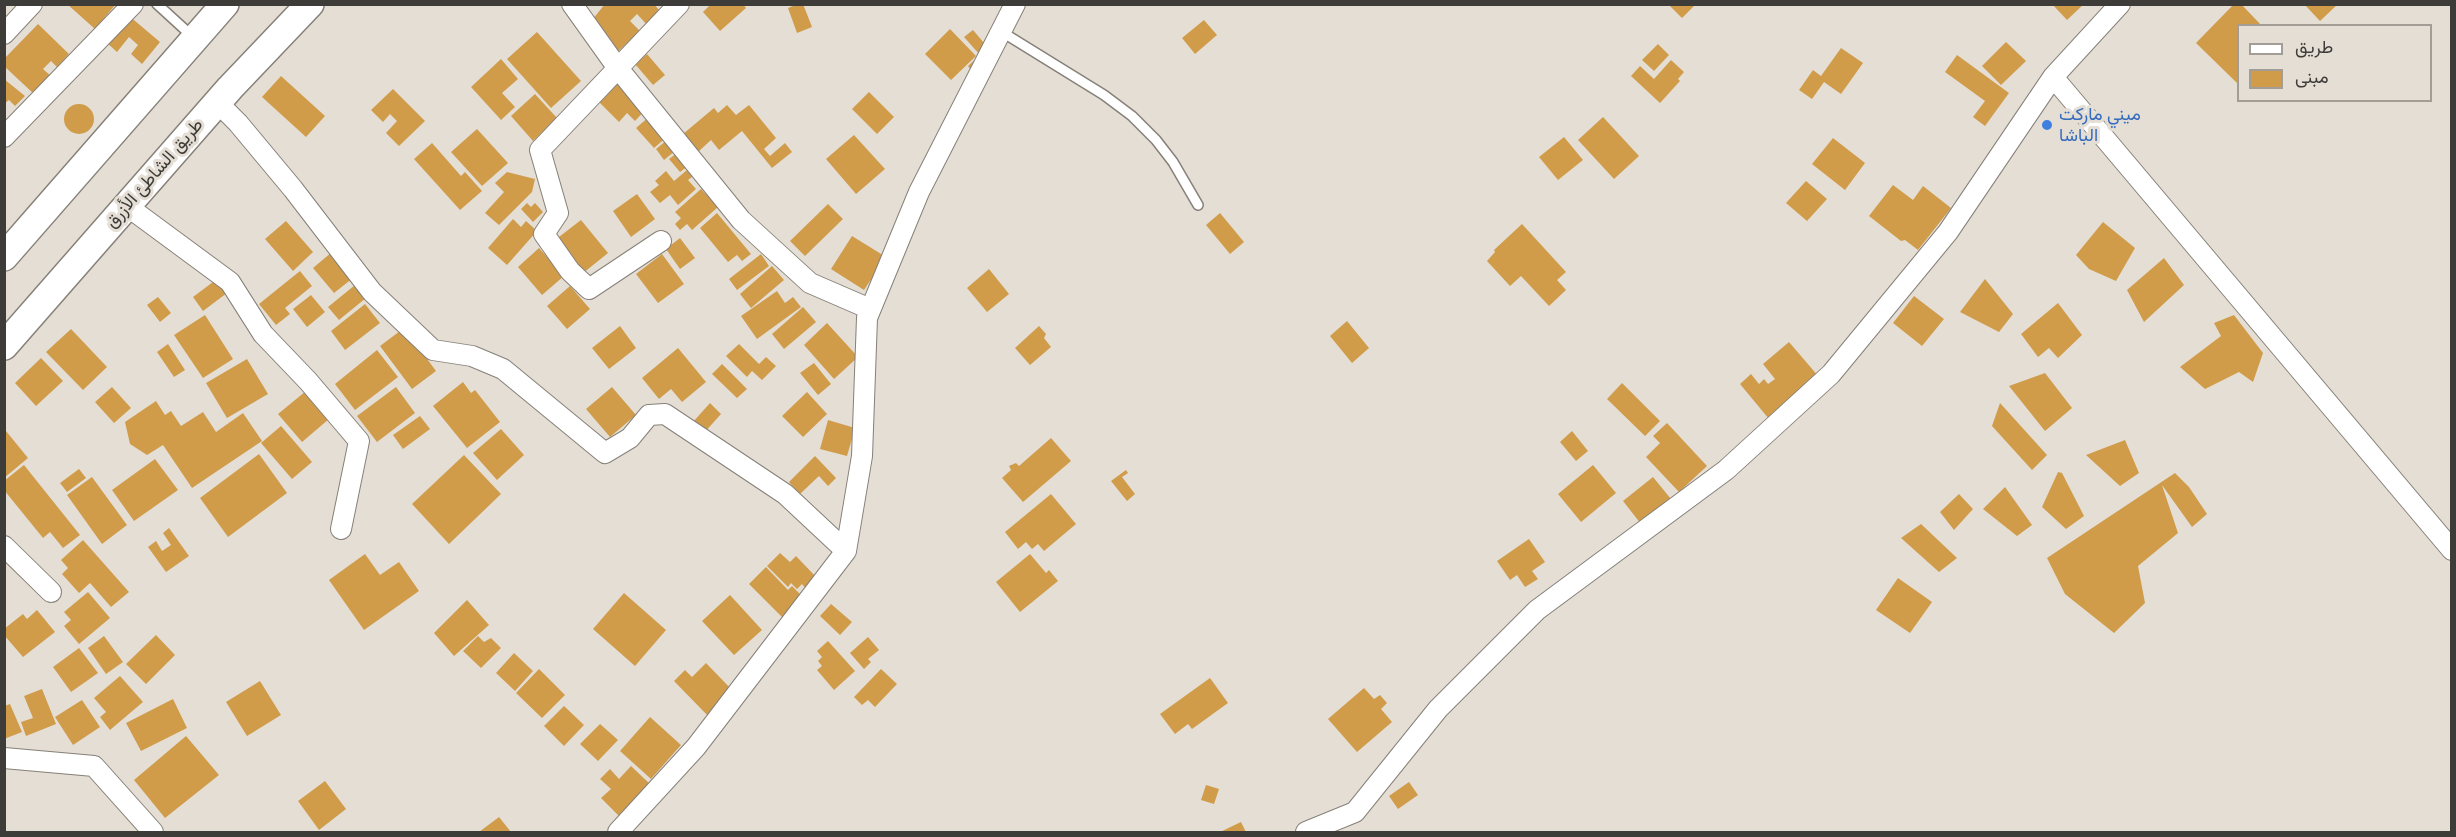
<!DOCTYPE html>
<html>
<head>
<meta charset="utf-8">
<style>
  body { margin:0 }
  #map { position:relative; width:2456px; height:837px; overflow:hidden; background:#e4ded5; font-family:Roboto,Vazirmatn,sans-serif }
  canvas { display:block }
  .frame { position:absolute; inset:0; border:6px solid #3e3c38; pointer-events:none }
  .legend { position:absolute; left:2237px; top:24px; width:195px; height:78px; box-sizing:border-box; background:#e4ded5; border:2px solid #a29d96; margin:0; padding:8px 10px; list-style:none; font-size:18px; color:#3e3c38 }
  .legend li { display:flex; align-items:center; gap:12px; height:30px }
  .legend b { width:30px; border:2px solid #a29d96 }
</style>
</head>
<body>
<div id="map">
<canvas width="2456" height="837"></canvas>
<div class="frame"></div>
<ul class="legend">
<li><b style="height:8px;background:#fff"></b>طريق</li>
<li><b style="height:16px;background:#d09c4a"></b>مبنى</li>
</ul>
</div>
<script>
const ctx = document.querySelector('canvas').getContext('2d');
ctx.lineJoin = 'round';
function fill(path, color) { ctx.fillStyle = color; ctx.fill(path, 'evenodd'); }
const toPath = rows => new Path2D(rows.map(r => 'M' + r).join(''));
function strokePath(path, color, width, dash) { ctx.strokeStyle = color; ctx.lineWidth = width; ctx.lineCap = dash ? 'butt' : 'round'; ctx.setLineDash(dash || []); ctx.stroke(path); }
function write(font, color, halo, rows, align = 'center') {
  ctx.font = font + ' Roboto,Vazirmatn,sans-serif'; ctx.lineWidth = 6; ctx.setLineDash([]); ctx.textBaseline = 'middle'; ctx.strokeStyle = halo; ctx.fillStyle = color; for (const [text, x, y, turn = 0] of rows) {
    ctx.save(); ctx.translate(x, y); ctx.rotate((+turn || 0) * Math.PI / 180); ctx.textAlign = isNaN(turn) ? turn : align; if (halo) ctx.strokeText(text, 0, 0); ctx.fillText(text, 0, 0); ctx.restore();
  }
}
fill(toPath([
  [67,4,116,4,95,29],
  [605,4,654,4,664,16,650,28,637,14,630,21,640,31,614,55,588,25],
  [711,4,743,4,746,8,720,31,703,12],
  [798,4,803,4,812,27,797,33,788,8],
  [1668,4,1696,4,1682,18],
  [2052,4,2084,4,2067,20],
  [2234,4,2241,4,2262,26,2238,26,2237,83,2196,43],
  [2304,4,2338,4,2320,21],
  [128,15,160,42,142,64,131,54,138,45,129,37,117,52,106,42],
  [1204,20,1217,35,1195,54,1182,38],
  [38,24,69,54,57,67,51,61,43,69,52,77,35,95,4,66,4,59],
  [950,29,976,56,951,80,925,54],
  [973,30,990,50,973,73,968,66,980,55,964,37],
  [537,32,581,81,551,108,507,59],
  [2006,42,2026,61,2001,85,1982,66],
  [1658,44,1669,55,1654,71,1642,60],
  [1841,48,1863,63,1841,94,1824,82,1812,99,1799,90,1813,70,1821,76],
  [647,54,665,75,653,85,635,64],
  [1957,55,2009,93,1985,126,1973,117,1985,101,1945,72],
  [501,59,518,79,502,93,515,107,501,120,471,87],
  [1671,60,1684,72,1678,79,1680,81,1660,103,1631,76,1640,66,1654,79],
  [281,76,325,116,306,137,262,97],
  [4,79,25,96,15,106,9,100,4,104],
  [621,80,648,107,635,121,627,113,619,122,599,102],
  [393,89,425,121,399,146,386,133,397,121,390,114,383,122,371,110],
  [869,92,894,117,877,134,852,109],
  [535,94,557,118,533,141,511,116],
  '64 119a15 15 0 1 1 30 0a15 15 0 1 1-30 0Z',
  [727,105,736,115,749,105,776,138,764,149,770,156,785,143,792,152,772,168,742,131,719,150,711,140,698,152,683,134,714,108,718,113],
  [650,116,668,136,654,148,636,128],
  [1603,117,1639,156,1614,179,1578,140],
  [477,129,508,163,482,186,451,152],
  [854,135,885,169,856,194,826,159],
  [1564,137,1583,160,1558,180,1539,157],
  [1833,138,1865,163,1845,190,1812,164],
  [667,140,675,151,664,160,656,149],
  [432,143,461,176,465,172,482,191,460,210,414,159],
  [677,153,688,166,680,172,669,159],
  [687,170,692,177,688,180,696,189,678,205,670,195,660,203,650,192,659,185,655,181,666,171,674,181],
  [507,172,535,179,532,192,499,225,485,213,504,192,495,183],
  [1806,181,1827,199,1807,221,1786,203],
  [1893,185,1913,200,1923,186,1951,208,1918,250,1905,240,1901,241,1869,216],
  [701,189,718,207,692,230,687,224,680,230,675,224,681,218,675,212],
  [637,194,655,219,631,237,613,211],
  [527,203,531,207,535,203,543,212,533,222,521,209],
  [828,204,843,219,805,256,790,241],
  [717,213,751,254,742,261,737,255,728,262,700,228],
  [1220,213,1244,242,1230,254,1206,225],
  [513,219,521,227,526,221,537,231,507,265,488,248],
  [581,220,608,253,582,274,555,240],
  [286,221,313,252,293,271,265,239],
  [2103,222,2135,248,2116,281,2089,269,2076,255],
  [1522,224,1566,272,1557,280,1566,290,1549,306,1521,276,1510,286,1487,261,1495,252,1494,250],
  [852,236,886,257,864,290,831,269],
  [680,238,695,258,680,269,666,249],
  [539,248,564,276,542,295,518,267],
  [332,252,353,278,334,293,313,268],
  [662,254,684,284,658,303,636,274],
  [761,254,769,266,737,290,729,279],
  [2164,258,2184,285,2144,322,2127,290],
  [772,266,784,280,751,308,740,294],
  [989,269,1009,294,987,312,967,288],
  [300,271,312,286,285,308,290,314,276,325,259,304],
  [217,279,227,293,203,311,193,297],
  [1985,279,2013,314,1999,332,1960,312],
  [355,285,366,298,339,320,328,307],
  [570,286,590,309,567,329,547,306],
  [777,291,785,303,793,297,801,307,757,339,741,316],
  [311,295,325,312,307,327,293,309],
  [1914,296,1944,319,1922,346,1893,323],
  [158,297,171,313,160,322,147,305],
  [2058,303,2082,335,2058,358,2049,348,2038,357,2021,334],
  [365,304,380,323,345,350,331,331],
  [803,307,816,322,784,349,772,334],
  [205,315,233,359,203,378,174,335],
  [2234,315,2263,353,2253,382,2239,372,2205,389,2180,367,2221,336,2214,323],
  [1347,321,1369,348,1352,363,1330,336],
  [827,323,858,357,834,379,804,345],
  [620,326,636,348,609,369,592,348],
  [1039,326,1046,334,1044,338,1051,347,1030,365,1015,348],
  [404,328,436,371,412,389,380,346],
  [71,329,107,367,83,390,46,352],
  [1789,342,1819,377,1769,419,1740,384,1751,374,1759,384,1764,379,1768,384,1775,379,1763,364],
  [168,344,185,370,174,377,157,352],
  [739,344,759,364,766,357,776,366,762,380,752,371,747,377,726,356],
  [678,348,706,382,682,402,671,389,659,399,642,378],
  [377,350,398,377,355,410,335,384],
  [41,358,63,381,36,406,15,383],
  [247,359,268,394,227,418,206,383],
  [814,363,831,384,818,395,800,373],
  [722,364,747,389,737,398,712,374],
  [2045,373,2072,408,2045,431,2009,386],
  [463,382,471,393,475,390,500,422,467,448,433,406],
  [1622,383,1660,421,1645,436,1607,399],
  [112,387,131,408,114,423,95,402],
  [396,387,415,413,377,442,357,416],
  [612,387,636,415,610,437,586,409],
  [306,391,329,419,302,442,278,414],
  [807,392,827,414,803,437,782,416],
  [156,401,165,415,171,411,181,426,203,412,216,432,243,413,262,441,192,488,163,445,147,455,130,444,125,422],
  [710,403,721,414,704,433,693,422],
  [2000,403,2047,455,2032,470,1992,426],
  [420,416,430,429,403,449,393,435],
  [828,420,855,428,847,456,820,449],
  [1667,423,1707,466,1679,492,1646,457,1660,443,1653,436],
  [281,426,312,462,292,479,261,443],
  [501,429,524,455,497,480,473,453],
  [6,431,28,458,4,478,4,433],
  [1572,431,1588,451,1576,461,1560,442],
  [1051,438,1071,461,1023,502,1002,478,1011,470,1009,466,1016,463,1019,466],
  [2125,440,2139,473,2120,486,2086,455],
  [259,454,287,493,228,537,200,498],
  [464,455,501,494,449,544,412,504],
  [815,456,836,478,828,486,819,476,800,494,789,482],
  [155,459,178,490,134,521,112,490],
  [24,465,80,535,63,548,50,532,43,538,4,490,4,481],
  [1593,465,1616,493,1581,522,1558,494],
  [79,469,86,478,67,492,60,483],
  [1126,470,1128,473,1122,477,1135,494,1127,501,1111,481],
  [2058,472,2062,473,2084,516,2066,529,2042,507],
  [2175,473,2189,487,2207,514,2192,527,2162,485,2178,533,2138,566,2145,603,2114,633,2065,594,2047,558],
  [92,477,127,525,102,544,67,495],
  [1653,477,1671,499,1641,524,1623,501],
  [2005,487,2032,525,2017,536,1983,509],
  [1051,494,1076,524,1044,551,1038,544,1032,549,1026,542,1018,549,1005,532],
  [1959,494,1973,509,1954,530,1940,512],
  [1921,524,1957,558,1939,572,1901,538],
  [169,528,189,556,166,572,148,547,156,541,162,551,171,545,163,533],
  [1529,539,1545,562,1532,571,1538,579,1525,587,1517,575,1510,580,1497,561],
  [83,540,129,592,111,607,90,583,79,593,62,574,68,568,61,560],
  [780,553,790,562,796,556,817,578,806,589,802,584,797,589,791,583,788,587,767,566],
  [365,554,380,575,399,562,419,591,364,630,329,580],
  [1030,554,1046,573,1049,570,1058,581,1020,612,996,582],
  [766,567,788,590,792,586,801,595,795,601,801,608,787,622,749,584],
  [1898,578,1932,602,1910,633,1876,610],
  [88,592,110,618,79,644,64,626,71,620,64,612],
  [624,593,666,630,635,666,593,629],
  [730,595,762,630,734,655,702,621],
  [467,600,489,625,454,656,434,633],
  [831,604,852,622,840,635,820,616],
  [37,610,55,632,23,657,4,635,4,629,23,614,27,619],
  [156,635,175,655,146,684,126,664],
  [104,636,123,662,106,674,88,648],
  [478,636,484,642,491,638,501,648,481,668,463,651],
  [868,637,879,650,868,659,871,662,864,669,850,653],
  [828,641,855,671,834,690,817,670,822,666,818,661,822,657,817,651],
  [79,648,98,673,71,692,53,667],
  [514,653,533,671,515,691,496,673],
  [706,663,735,693,710,718,674,681,685,670,692,677],
  [539,669,565,695,542,718,516,693],
  [881,669,897,684,875,707,868,700,862,705,854,697],
  [120,676,143,702,110,730,100,717,106,712,94,698],
  [1210,678,1228,703,1192,729,1188,724,1175,734,1160,714],
  [260,681,281,715,247,736,226,702],
  [1364,688,1374,699,1380,695,1387,703,1381,709,1392,722,1357,752,1328,719],
  [42,689,56,724,26,736,21,722,33,718,24,696],
  [173,699,187,728,141,751,126,723],
  [82,700,100,727,73,745,55,717],
  [10,704,22,732,4,739,4,706],
  [564,706,584,725,564,746,544,726],
  [650,717,681,745,651,779,620,751],
  [600,724,618,740,598,761,580,744],
  [186,736,219,775,165,818,134,780],
  [631,766,651,785,620,817,601,798,611,789,600,779,610,769,619,779],
  [325,781,346,809,319,830,298,801],
  [1409,782,1418,795,1398,809,1389,796],
  [1206,785,1219,789,1214,804,1201,800],
  [499,817,511,832,479,832],
  [1241,822,1246,832,1220,832]
]), '#d09c4a');
const lane = toPath([
  [157,4,193,37],
  [1002,32,1104,95,1132,116,1156,140,1173,162,1198,205]
]);
const street = toPath([
  [572,4,617,67,741,220,810,283,870,309],
  [4,34,32,4],
  [2053,77,2452,550],
  [217,102,238,123,293,189,372,292,433,350,472,356,503,369,605,453,630,438,649,415,665,414,785,494,846,551],
  [4,137,133,4],
  [127,206,230,282,263,334,308,381,359,441,341,529],
  [661,241,589,289,570,271,544,234,558,213,540,150,679,4],
  [4,546,51,592],
  [4,758,94,766,153,832],
  [618,832,696,747,846,551,862,456,867,318,919,192,1015,4],
  [1306,832,1355,812,1438,709,1537,610,1726,470,1831,374,1948,232,2053,77,2120,4]
]);
const secondary = toPath([
  [4,257,225,4],
  [4,346,230,88,310,4]
]);
strokePath(lane, '#868078', 12);
strokePath(street, '#868078', 22);
strokePath(secondary, '#868078', 30);
strokePath(lane, '#fff', 9);
strokePath(street, '#fff', 20);
strokePath(secondary, '#fff', 27);
for (const [x, y, r, color] of [
  [2047,125,6,"#3f7fe0"]
]) { const dot = new Path2D(); dot.arc(x, y, r, 0, 2 * Math.PI); ctx.fillStyle = color; ctx.fill(dot); strokePath(dot, '#e4ded5', 2); }
write('18px', '#366cbe', '#e4ded5', [
  ["ميني ماركت",2059,115],
  ["الباشا",2059,136]
], 'left');
write('18px', '#3e3c38', '#e4ded5', [
  ["طريق الشاطئ الأزرق",155,174,-49]
]);
</script>
</body>
</html>
